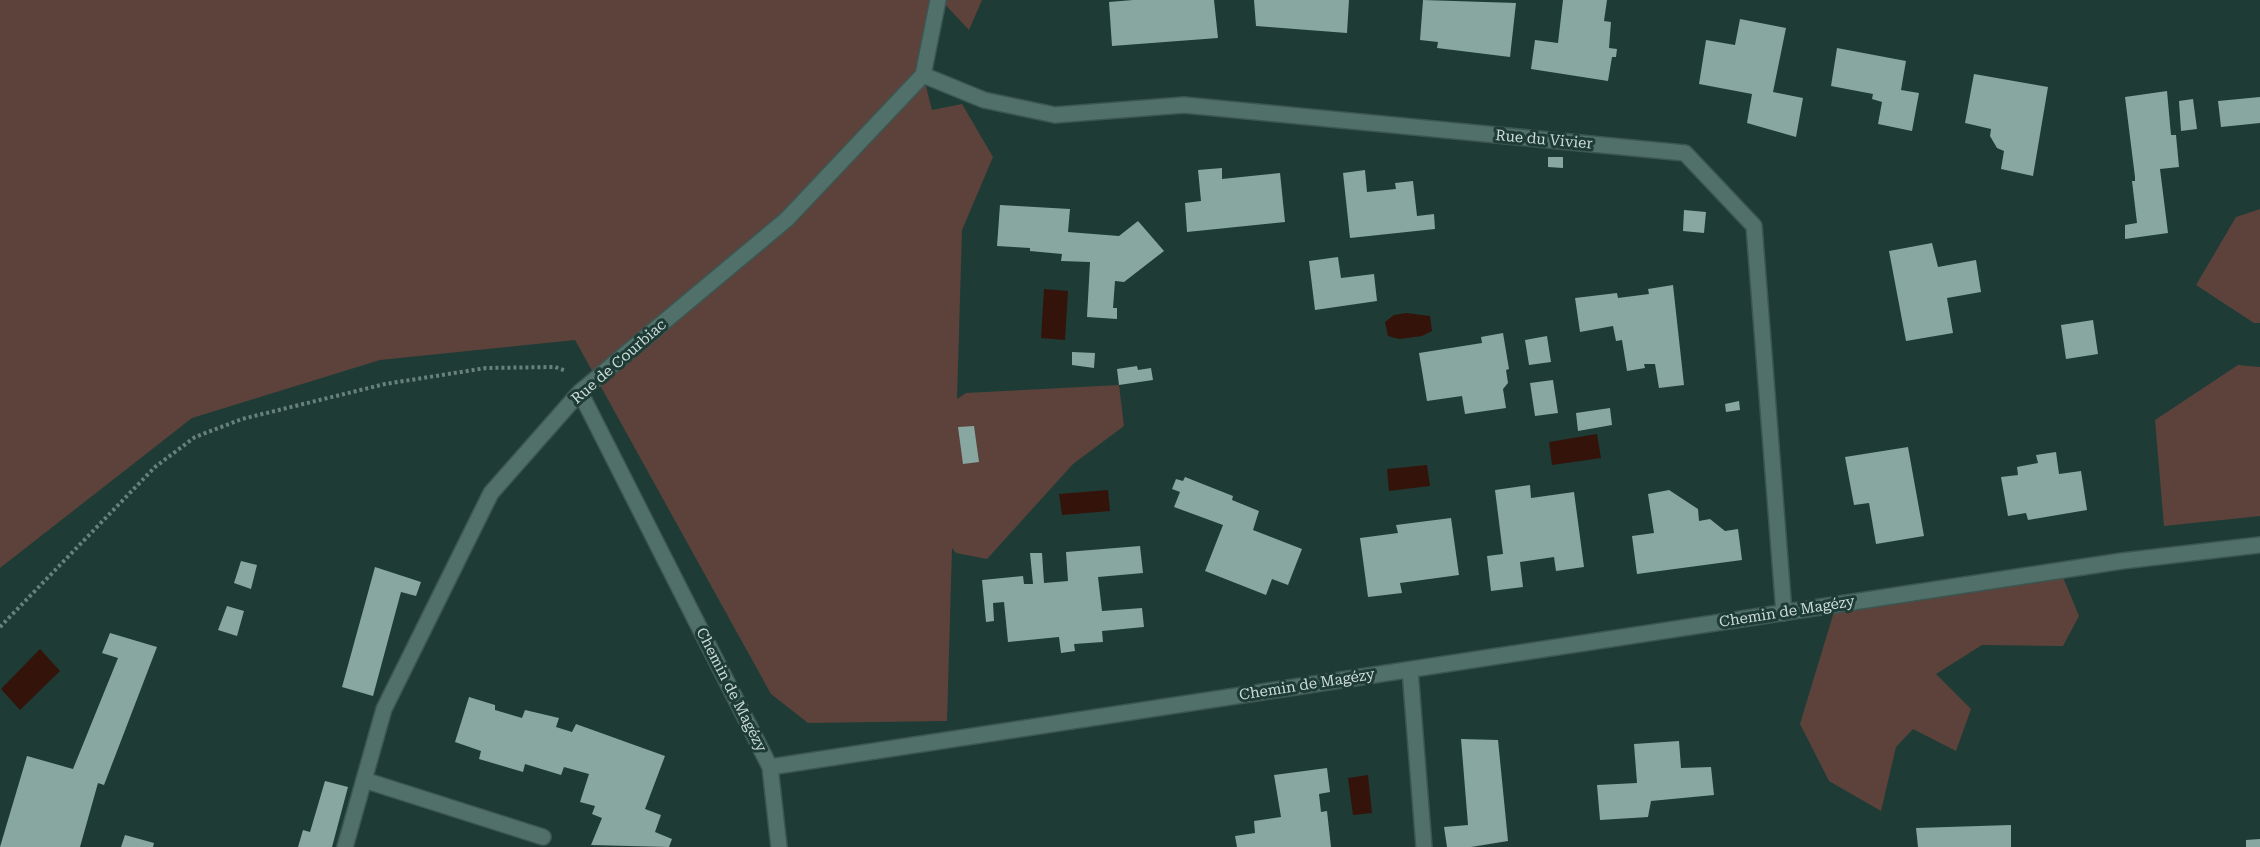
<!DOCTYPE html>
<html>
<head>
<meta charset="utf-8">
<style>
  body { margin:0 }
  canvas { display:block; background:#1e3b35 }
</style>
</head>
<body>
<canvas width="2260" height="847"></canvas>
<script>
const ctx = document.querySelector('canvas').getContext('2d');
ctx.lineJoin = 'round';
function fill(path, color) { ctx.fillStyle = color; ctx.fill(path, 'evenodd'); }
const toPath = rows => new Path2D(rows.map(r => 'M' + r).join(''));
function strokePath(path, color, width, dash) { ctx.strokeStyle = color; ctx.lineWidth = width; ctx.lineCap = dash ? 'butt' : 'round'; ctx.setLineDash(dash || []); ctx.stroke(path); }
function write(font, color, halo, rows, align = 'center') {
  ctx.font = font + ' "Roboto Serif",serif'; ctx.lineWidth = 6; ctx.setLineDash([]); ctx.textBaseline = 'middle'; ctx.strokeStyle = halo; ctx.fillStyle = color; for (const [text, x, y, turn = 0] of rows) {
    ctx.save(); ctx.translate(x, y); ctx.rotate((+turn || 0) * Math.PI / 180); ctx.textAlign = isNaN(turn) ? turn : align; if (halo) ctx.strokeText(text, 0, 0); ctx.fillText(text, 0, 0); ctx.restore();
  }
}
fill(toPath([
  [0,0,938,0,923,75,932,110,962,104,993,157,962,230,957,399,966,393,1119,385,1124,426,1073,464,987,559,956,553,952,548,947,721,808,723,771,694,575,340,380,360,192,418,0,568],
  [941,0,982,0,969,30],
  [2260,209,2260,323,2254,323,2196,285,2236,217],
  [2238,365,2260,367,2260,516,2164,526,2155,420],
  [2060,570,2079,616,2063,646,1982,645,1936,674,1971,709,1956,751,1913,729,1896,747,1881,811,1829,781,1800,724,1836,605]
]), '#5c423b');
fill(toPath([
  [1044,289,1068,291,1065,340,1041,338],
  [1406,313,1430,316,1432,331,1422,336,1399,339,1388,336,1385,322,1394,315],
  [1597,434,1601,458,1552,465,1549,442],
  [1427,465,1430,486,1389,491,1387,469],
  [1108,490,1110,511,1062,515,1059,494],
  [40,649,60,671,20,710,1,689],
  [1368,775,1372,813,1353,815,1348,778]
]), '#33130a');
fill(toPath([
  [1133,0,1214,0,1218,38,1112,46,1109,2],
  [1254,0,1349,0,1347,33,1256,26],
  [1423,0,1516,3,1510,57,1437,48,1438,42,1420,40],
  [1563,0,1607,0,1604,21,1611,22,1609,48,1617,49,1616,57,1612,57,1608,81,1531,69,1535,40,1558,43],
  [1740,19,1786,28,1773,92,1803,98,1796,137,1747,123,1752,94,1699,84,1706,40,1735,45],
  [1837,48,1906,61,1901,90,1919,93,1912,131,1878,124,1882,102,1872,99,1873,94,1831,86],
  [1974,74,2048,87,2033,176,2001,169,2004,151,1997,148,1990,136,1991,129,1965,123],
  [2167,91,2171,135,2176,135,2179,167,2160,169,2168,233,2125,239,2125,225,2137,223,2132,181,2135,181,2135,177,2125,97],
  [2260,97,2260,123,2221,127,2218,101],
  [2193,99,2197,129,2181,131,2179,101],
  [1548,157,1563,157,1563,168,1548,167],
  [1222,168,1222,179,1280,173,1285,222,1187,232,1185,203,1201,201,1198,170],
  [1365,170,1367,192,1396,189,1395,183,1413,181,1417,216,1434,214,1435,229,1350,238,1343,173],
  [1000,205,1070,209,1068,232,1119,236,1138,221,1164,251,1124,282,1115,281,1113,308,1117,308,1117,319,1087,317,1090,262,1061,261,1062,254,1030,251,1030,248,997,246],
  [1684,210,1706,212,1704,233,1683,231],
  [1932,243,1938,267,1976,260,1981,292,1947,298,1953,333,1906,341,1889,251],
  [1338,257,1341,278,1374,274,1377,301,1315,310,1309,261],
  [1673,285,1684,385,1659,388,1655,364,1644,364,1645,368,1627,371,1622,340,1616,341,1613,326,1580,332,1575,298,1617,293,1618,298,1649,294,1648,289],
  [2093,320,2098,354,2066,359,2061,325],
  [1503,333,1509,369,1506,370,1508,383,1503,389,1506,408,1465,414,1462,396,1427,401,1419,353,1482,343,1481,337],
  [1547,336,1551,362,1529,365,1525,340],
  [1072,352,1095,353,1094,368,1072,365],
  [1137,366,1138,370,1151,368,1153,380,1119,385,1117,369],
  [1553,380,1558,413,1535,416,1530,383],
  [1739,401,1740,410,1726,412,1725,404],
  [1610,408,1612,425,1578,431,1576,413],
  [974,426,979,462,963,464,958,427],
  [1908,447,1924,536,1876,544,1869,503,1854,505,1845,457],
  [2056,452,2059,474,2081,471,2087,510,2028,520,2026,513,2008,516,2001,477,2018,475,2017,467,2038,463,2036,455],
  [1185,477,1233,496,1232,500,1259,511,1253,530,1302,549,1288,585,1272,579,1266,595,1205,571,1223,525,1174,507,1180,492,1172,489,1176,479,1183,481],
  [1530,485,1531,498,1574,492,1584,567,1556,571,1554,557,1520,562,1523,587,1491,591,1487,556,1503,554,1495,490],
  [1669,490,1698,509,1699,521,1710,519,1725,531,1738,529,1742,560,1637,574,1632,536,1654,533,1648,494],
  [1451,518,1459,575,1400,583,1402,593,1368,597,1360,538,1398,533,1396,525],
  [1140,546,1143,573,1098,577,1102,611,1142,608,1144,627,1102,631,1103,642,1074,644,1075,651,1061,653,1059,637,1008,642,1004,602,993,603,994,621,986,622,982,580,1023,576,1024,584,1033,584,1030,553,1042,553,1044,583,1068,581,1066,552],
  [241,561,257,565,251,589,234,583],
  [375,567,421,582,416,596,401,592,373,696,342,687],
  [227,606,244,611,237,636,218,630],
  [110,633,157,647,104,785,98,783,80,847,0,847,27,756,73,769,118,658,102,653],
  [469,697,495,705,495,710,522,718,525,710,559,718,556,727,572,732,576,724,665,756,645,809,661,815,655,832,672,839,669,847,591,845,602,818,592,814,595,806,580,802,589,774,564,767,561,775,525,764,523,772,479,759,481,751,455,742],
  [1461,739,1498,740,1508,841,1471,847,1447,847,1444,827,1468,825],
  [1679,741,1681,768,1711,767,1714,795,1651,801,1648,817,1600,820,1597,785,1637,783,1634,744],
  [1327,768,1330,792,1319,794,1321,812,1327,811,1331,847,1237,847,1235,836,1255,833,1254,821,1281,817,1274,775],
  [325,781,348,787,332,847,298,847,303,830,310,832],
  [2011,825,2011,847,1918,847,1916,828],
  [125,835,154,843,153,847,121,847],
  [2260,839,2260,847,2246,847,2246,840]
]), '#87a7a0');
const lane = toPath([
  [364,780,543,837]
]);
const street = toPath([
  [923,75,984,100,1055,115,1184,105,1685,153,1754,226,1784,613],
  [580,392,770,767,779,847],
  [1410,670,1424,847],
  [770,767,2122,561,2260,545],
  [345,847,384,709,491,493,580,392,787,219,923,75,938,0]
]);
strokePath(lane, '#3c5651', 18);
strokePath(street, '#3c5651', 18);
strokePath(toPath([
  [0,627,155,467,195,437,242,419,385,384,486,368,555,367,566,371]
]), '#69817c', 4, [3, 3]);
strokePath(lane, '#517069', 15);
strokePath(street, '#517069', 15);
write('15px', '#cbdcd8', '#1e3b35', [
  ["Rue du Vivier",1544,140,5],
  ["Rue de Courbiac",619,362,-41],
  ["Chemin de Magézy",1787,612,-9],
  ["Chemin de Magézy",1307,685,-9],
  ["Chemin de Magézy",731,690,63]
]);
</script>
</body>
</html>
